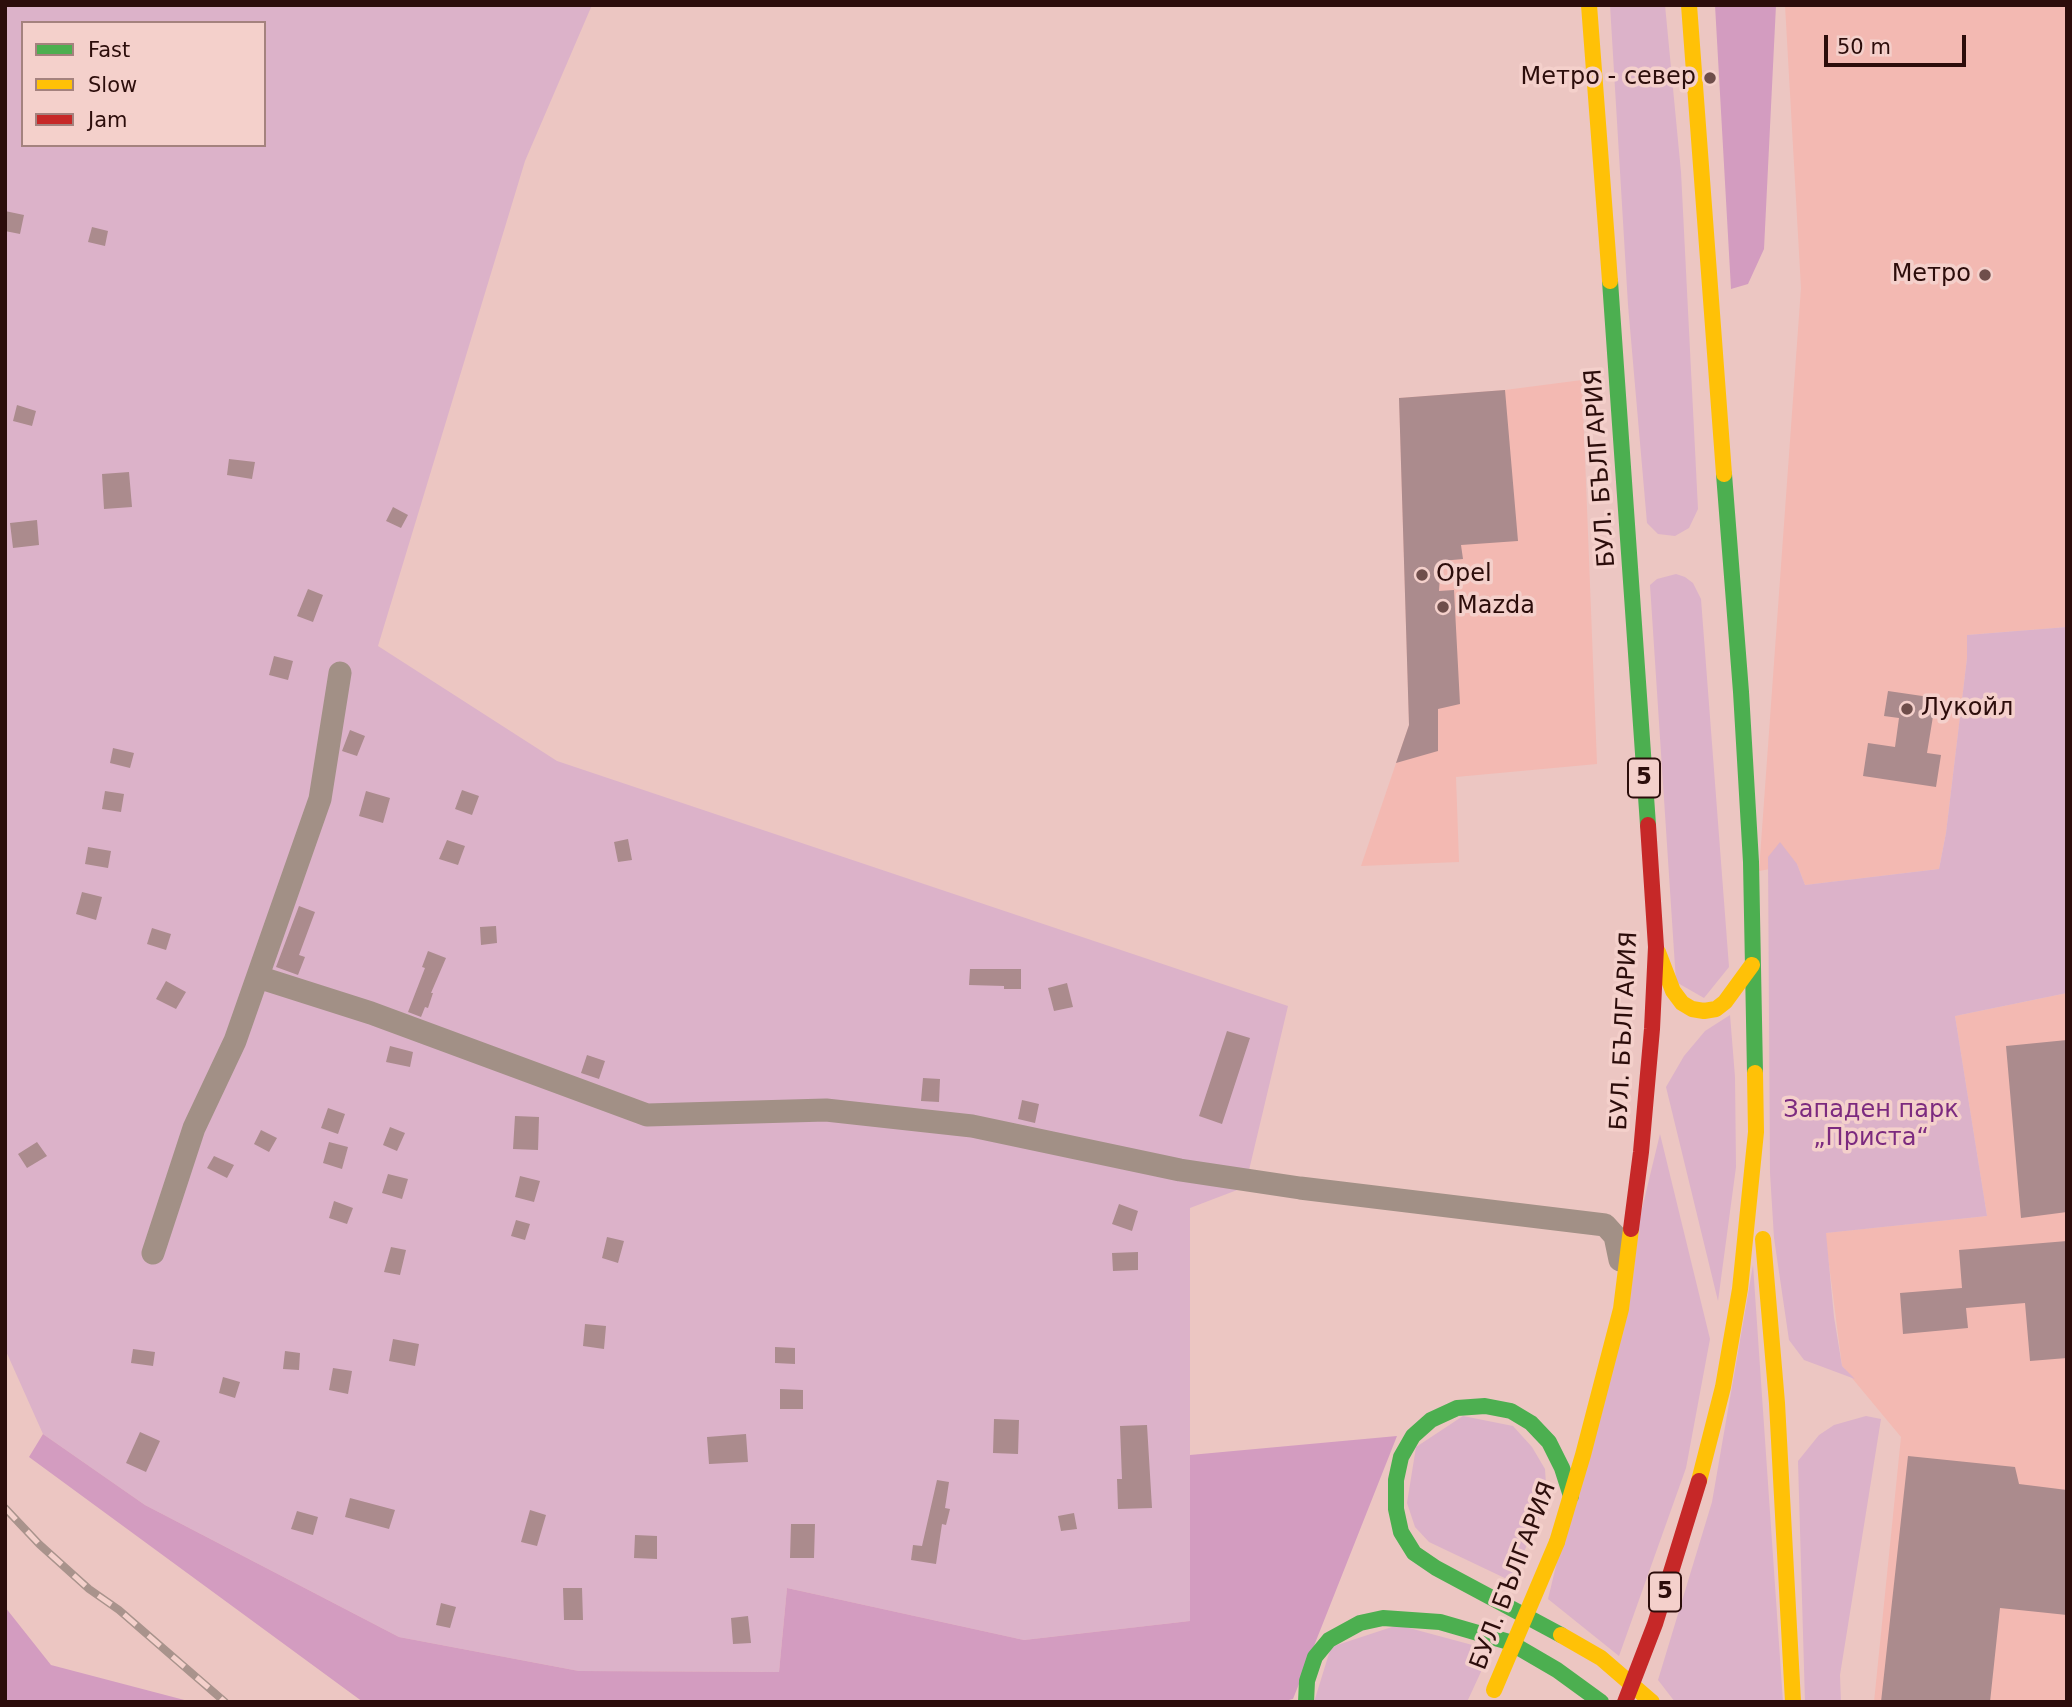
<!DOCTYPE html>
<html>
<head>
<meta charset="utf-8">
<style>
  body { margin:0 }
  #map { position:relative; width:2072px; height:1707px; overflow:hidden; background:#ecc6c2; font-family:"DejaVu Sans",sans-serif }
  canvas { display:block }
  .frame { position:absolute; inset:0; border:7px solid #2c0d0b; pointer-events:none }
  .legend { position:absolute; left:21px; top:21px; width:245px; height:126px; box-sizing:border-box; background:#f4d0cb; border:2px solid #a4827e; margin:0; padding:9px 12px; list-style:none; font-size:21px; color:#2c0d0b }
  .legend li { display:flex; align-items:center; gap:14px; height:35px }
  .legend b { width:35px; border:2px solid #a4827e }
  .scale { position:absolute; left:1824px; top:35px; width:142px; height:32px; box-sizing:border-box; border:4px solid #2c0d0b; border-top:0; padding-left:9px; font-size:21px; line-height:24px; white-space:nowrap; color:#2c0d0b; -webkit-text-stroke:5px #f4d0cb; paint-order:stroke }
</style>
</head>
<body>
<div id="map">
<canvas width="2072" height="1707"></canvas>
<div class="frame"></div>
<ul class="legend">
<li><b style="height:9px;background:#4caf50"></b>Fast</li>
<li><b style="height:9px;background:#ffc107"></b>Slow</li>
<li><b style="height:9px;background:#c62828"></b>Jam</li>
</ul>
<div class="scale">50 m</div>
</div>
<script>
const ctx = document.querySelector('canvas').getContext('2d');
ctx.lineJoin = 'round';
function fill(path, color) { ctx.fillStyle = color; ctx.fill(path, 'evenodd'); }
const toPath = rows => new Path2D(rows.map(r => 'M' + r).join(''));
function strokePath(path, color, width, dash) { ctx.strokeStyle = color; ctx.lineWidth = width; ctx.lineCap = dash ? 'butt' : 'round'; ctx.setLineDash(dash || []); ctx.stroke(path); }
function write(font, color, halo, rows, align = 'center') {
  ctx.font = font + ' "DejaVu Sans",sans-serif'; ctx.lineWidth = 7; ctx.setLineDash([]); ctx.textBaseline = 'middle'; ctx.strokeStyle = halo; ctx.fillStyle = color; for (const [text, x, y, turn = 0] of rows) {
    ctx.save(); ctx.translate(x, y); ctx.rotate((+turn || 0) * Math.PI / 180); ctx.textAlign = isNaN(turn) ? turn : align; if (halo) ctx.strokeText(text, 0, 0); ctx.fillText(text, 0, 0); ctx.restore();
  }
}
fill(toPath([
  [1785,5,2067,5,2067,627,1967,635,1967,658,1946,833,1939,869,1805,885,1797,864,1759,871,1801,288],
  [1582,380,1597,764,1456,777,1459,862,1361,866,1409,725,1399,398,1505,390],
  [2067,993,2067,1702,1874,1702,1901,1437,1842,1366,1825,1233,1987,1216,1955,1016]
]), '#f3b9b2');
fill(toPath([
  [5,5,592,5,525,161,378,646,557,761,1288,1006,1245,1187,1190,1208,1190,1621,1024,1640,787,1588,779,1672,579,1671,399,1637,145,1505,43,1434,5,1349],
  [23,23,264,23,264,145,23,145],
  [1610,5,1665,5,1681,172,1698,509,1689,528,1675,536,1658,534,1647,523,1628,305],
  [1676,574,1685,577,1693,583,1701,599,1729,967,1704,998,1676,982,1650,585,1657,579],
  [2067,627,2067,993,1955,1016,1987,1216,1826,1233,1834,1317,1842,1366,1855,1379,1804,1360,1789,1340,1774,1238,1770,1173,1768,857,1780,842,1797,864,1805,885,1939,869,1946,833,1967,658,1967,635],
  [1730,1015,1735,1077,1736,1167,1718,1301,1666,1087,1684,1056,1705,1031],
  [1660,1134,1710,1339,1686,1468,1619,1656,1548,1599],
  [1753,1265,1783,1702,1675,1702,1658,1680,1712,1502],
  [1463,1416,1513,1426,1532,1447,1545,1469,1547,1500,1511,1581,1429,1542,1415,1527,1407,1503,1416,1447],
  [1866,1416,1881,1419,1840,1675,1841,1702,1805,1702,1798,1461,1819,1435,1834,1425],
  [1398,1625,1491,1650,1467,1702,1314,1702,1331,1647]
]), '#dcb2c9');
fill(toPath([
  [1715,5,1776,5,1764,249,1748,284,1731,289],
  [43,1434,145,1505,399,1637,579,1671,779,1672,787,1588,1024,1640,1190,1621,1190,1455,1397,1436,1293,1699,1281,1702,363,1702,29,1457],
  [5,1607,51,1665,192,1702,5,1702]
]), '#d39cc0');
fill(toPath([
  [5,211,24,215,20,234,5,231],
  [92,227,108,231,105,246,88,242],
  [1505,390,1518,541,1461,545,1463,559,1441,561,1439,591,1454,590,1460,704,1438,709,1438,751,1396,763,1409,725,1399,398],
  [17,405,36,411,32,426,13,421],
  [229,459,255,462,252,479,227,475],
  [129,472,132,507,104,509,102,474],
  [393,507,408,515,401,528,386,521],
  [37,520,39,545,13,548,10,523],
  [308,589,323,595,313,622,297,616],
  [274,656,293,661,288,680,269,675],
  [1888,691,1936,698,1927,753,1941,755,1936,787,1863,776,1868,743,1895,747,1899,718,1884,716],
  [350,730,365,736,357,756,342,751],
  [113,748,134,753,130,768,110,763],
  [462,790,479,796,472,815,455,809],
  [105,791,124,794,121,812,102,809],
  [366,791,390,798,383,823,359,816],
  [628,839,632,860,618,862,614,842],
  [447,840,465,846,458,865,439,859],
  [88,847,111,851,108,868,85,864],
  [82,892,102,897,96,920,76,914],
  [299,906,315,912,299,955,305,957,298,975,276,967],
  [496,926,497,943,481,945,480,927],
  [152,928,171,934,166,950,147,944],
  [428,951,446,958,431,993,433,993,428,1008,425,1007,421,1017,408,1012,425,968,422,967],
  [970,969,1021,969,1021,989,1004,989,1004,986,969,985],
  [166,981,186,992,176,1009,156,999],
  [1067,983,1073,1007,1054,1011,1048,988],
  [1227,1031,1250,1038,1222,1124,1199,1116],
  [2067,1040,2067,1212,2021,1218,2006,1046],
  [390,1046,413,1052,410,1067,386,1062],
  [587,1055,605,1061,599,1079,581,1073],
  [923,1078,940,1079,939,1102,921,1101],
  [1022,1100,1039,1104,1035,1123,1018,1119],
  [328,1108,345,1114,338,1134,321,1128],
  [515,1116,539,1117,538,1150,513,1149],
  [390,1127,405,1133,397,1151,383,1145],
  [261,1130,277,1138,269,1152,254,1144],
  [37,1142,47,1156,27,1168,18,1154],
  [329,1142,348,1147,342,1169,323,1163],
  [214,1156,234,1165,227,1178,207,1168],
  [388,1174,408,1179,402,1199,382,1193],
  [520,1176,540,1181,534,1202,515,1197],
  [334,1201,353,1208,347,1224,329,1218],
  [1119,1204,1138,1211,1132,1231,1112,1224],
  [516,1220,530,1224,525,1240,511,1236],
  [607,1237,624,1241,618,1263,602,1258],
  [2067,1241,2067,1358,2030,1361,2025,1303,1966,1308,1968,1328,1903,1334,1900,1293,1962,1288,1959,1250],
  [391,1247,406,1250,400,1275,384,1272],
  [1138,1252,1138,1270,1113,1271,1112,1253],
  [585,1324,606,1326,604,1349,583,1346],
  [393,1339,419,1344,415,1366,389,1361],
  [775,1347,795,1348,795,1364,775,1363],
  [133,1349,155,1352,153,1366,131,1363],
  [285,1351,300,1353,299,1370,283,1369],
  [333,1368,352,1371,348,1394,329,1390],
  [223,1377,240,1382,235,1398,219,1393],
  [780,1389,803,1390,803,1409,780,1409],
  [994,1419,1019,1420,1018,1454,993,1453],
  [1147,1425,1152,1508,1118,1509,1117,1479,1122,1479,1120,1426],
  [140,1432,160,1441,146,1472,126,1463],
  [746,1434,748,1462,709,1464,707,1437],
  [1908,1456,2015,1467,2019,1484,2067,1490,2067,1615,2000,1608,1990,1702,1881,1702],
  [937,1480,949,1482,945,1508,950,1509,946,1525,942,1524,936,1564,911,1560,913,1545,922,1546],
  [350,1498,395,1510,389,1529,345,1517],
  [530,1510,546,1515,537,1546,521,1542],
  [297,1511,318,1517,313,1535,291,1529],
  [1074,1513,1077,1529,1061,1531,1058,1516],
  [791,1524,815,1524,814,1558,790,1558],
  [635,1535,657,1536,657,1559,634,1558],
  [563,1588,582,1588,583,1620,564,1620],
  [441,1603,456,1607,450,1628,436,1625],
  [748,1616,751,1643,733,1644,731,1618]
]), '#ab8b8d');
strokePath(toPath([
  [258,977,371,1013,647,1115,826,1110,972,1126,1180,1170,1300,1188,1605,1225,1615,1236,1620,1260],
  [153,1253,194,1128,235,1041,320,799,340,673]
]), '#a29086', 23);
strokePath(toPath([
  [1610,281,1648,825],
  [1724,474,1741,692,1751,862,1755,1073],
  [1561,1635,1436,1568,1414,1553,1401,1532,1396,1509,1396,1480,1401,1457,1413,1436,1431,1420,1457,1408,1485,1406,1511,1411,1531,1423,1549,1442,1562,1468,1571,1496],
  [1306,1702,1307,1681,1315,1657,1329,1640,1360,1623,1383,1618,1440,1622,1509,1642,1557,1670,1601,1702]
]), '#4caf50', 16);
strokePath(toPath([
  [1589,5,1610,281],
  [1689,5,1724,474],
  [1658,952,1673,991,1682,1003,1692,1009,1704,1011,1716,1009,1725,1002,1752,965],
  [1763,1239,1777,1403,1793,1702],
  [1699,1481,1723,1387,1740,1289,1756,1132,1755,1073],
  [1557,1542,1583,1455,1621,1309,1631,1229],
  [1561,1635,1601,1658,1652,1702]
]), '#ffc107', 16);
strokePath(toPath([
  [1631,1229,1641,1152,1652,1029,1656,947,1648,825]
]), '#c62828', 16);
const rail = toPath([
  [5,1508,39,1544,89,1589,119,1610,225,1702]
]);
strokePath(rail, '#a9938c', 8);
strokePath(rail, '#f4d0cb', 5, [16]);
strokePath(toPath([
  [1494,1690,1557,1542]
]), '#ffc107', 16);
strokePath(toPath([
  [1625,1702,1655,1624,1699,1481]
]), '#c62828', 16);
for (const [x, y, r, color] of [
  [1710,78,7,"#6f4e4b"],
  [1985,275,7,"#6f4e4b"],
  [1422,575,7,"#6f4e4b"],
  [1443,607,7,"#6f4e4b"],
  [1907,709,7,"#6f4e4b"]
]) { const dot = new Path2D(); dot.arc(x, y, r, 0, 2 * Math.PI); ctx.fillStyle = color; ctx.fill(dot); strokePath(dot, '#f4d0cb', 2.5); }
for (const [x, y, w] of [
  [1644,778,32],
  [1665,1592,32]
]) { const box = new Path2D(); box.roundRect(x - w / 2, y - 19.5, w, 39, 5); ctx.fillStyle = '#f4d0cb'; ctx.fill(box); strokePath(box, '#2c0d0b', 2); }
write('bold 23px', '#2c0d0b', null, [
  ["5",1644,778],
  ["5",1665,1592]
]);
write('24px', '#2c0d0b', '#f4d0cb', [
  ["Метро - север",1696,78,"right"],
  ["Метро",1971,275,"right"],
  ["Opel",1436,575],
  ["Mazda",1457,607],
  ["Лукойл",1921,709]
], 'left');
write('24px', '#2c0d0b', '#f4d0cb', [
  ["БУЛ. БЪЛГАРИЯ",1601,468,-94],
  ["БУЛ. БЪЛГАРИЯ",1625,1031,-87],
  ["БУЛ. БЪЛГАРИЯ",1514,1576,-69]
]);
write('24px', '#7c2a7f', '#f4d0cb', [
  ["Западен парк",1871,1111],
  ["„Приста“",1871,1139]
]);
</script>
</body>
</html>
